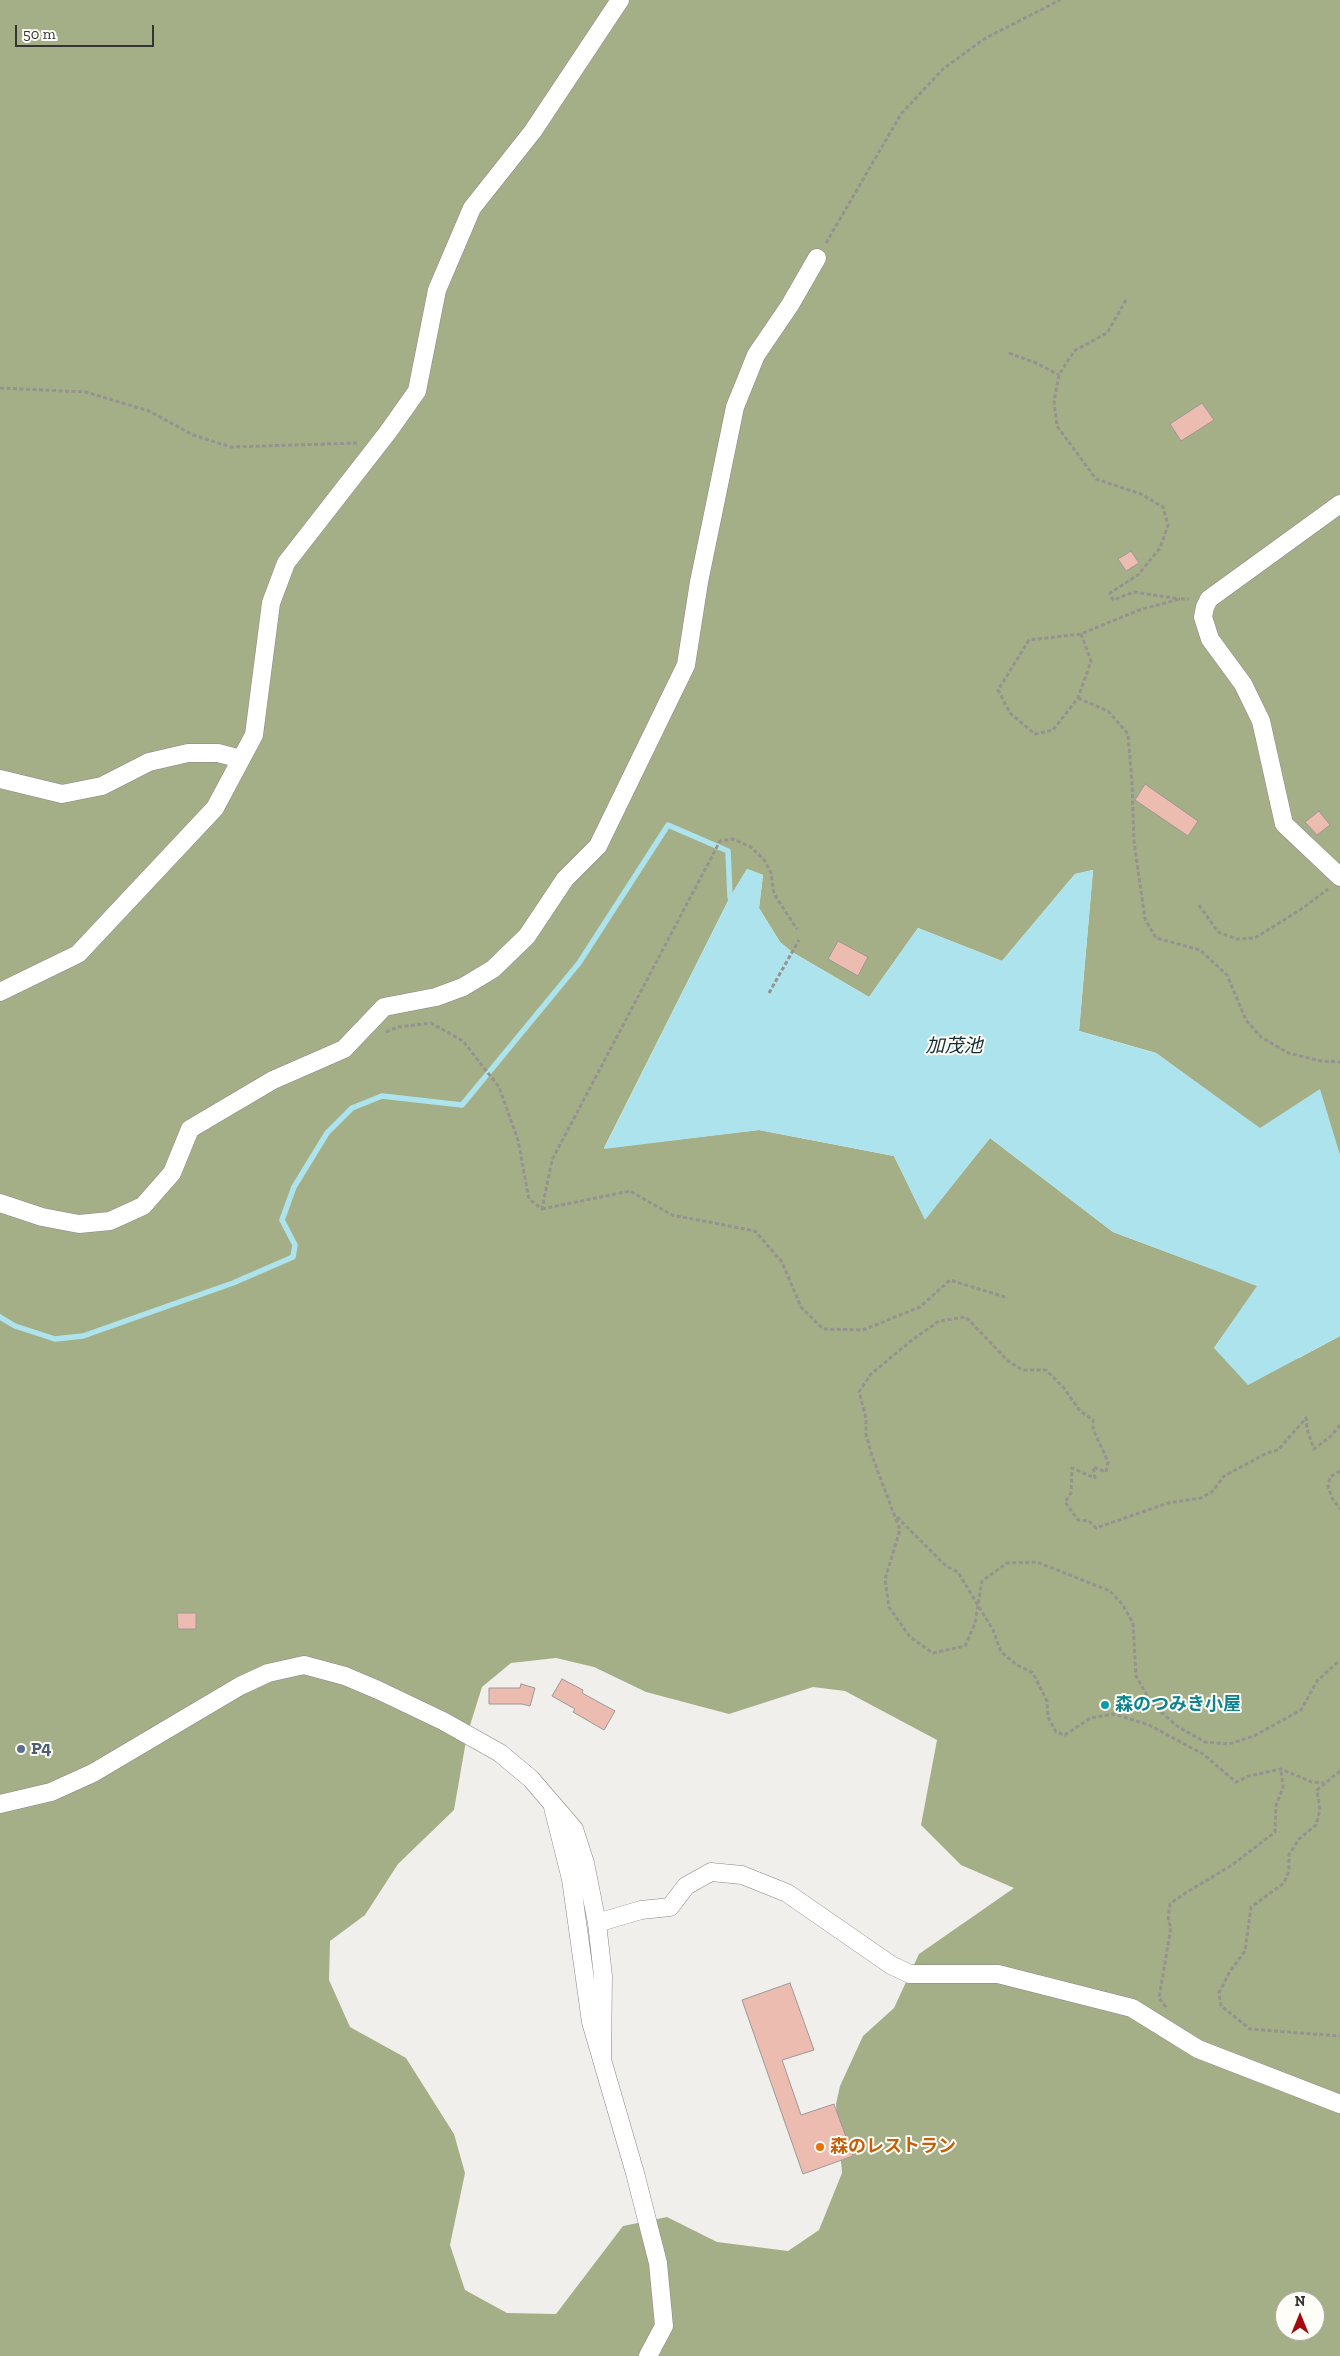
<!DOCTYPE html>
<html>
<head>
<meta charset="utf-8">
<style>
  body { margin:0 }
  #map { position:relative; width:1340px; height:2356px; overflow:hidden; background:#f1efeb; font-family:"Zilla Slab",serif }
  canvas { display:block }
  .north { position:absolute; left:1275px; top:2291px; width:50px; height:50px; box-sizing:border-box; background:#fefdf8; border:1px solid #adada9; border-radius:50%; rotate:0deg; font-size:14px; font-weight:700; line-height:20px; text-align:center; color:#343432 }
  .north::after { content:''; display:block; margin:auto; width:18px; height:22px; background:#a30a0e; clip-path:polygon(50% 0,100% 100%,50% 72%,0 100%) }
  .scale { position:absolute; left:15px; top:25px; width:139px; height:22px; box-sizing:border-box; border:2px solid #343432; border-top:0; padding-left:6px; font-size:15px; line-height:18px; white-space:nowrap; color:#343432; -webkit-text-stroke:4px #fefdf8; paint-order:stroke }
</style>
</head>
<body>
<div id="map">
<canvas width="1340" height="2356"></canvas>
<div class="north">N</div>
<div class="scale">50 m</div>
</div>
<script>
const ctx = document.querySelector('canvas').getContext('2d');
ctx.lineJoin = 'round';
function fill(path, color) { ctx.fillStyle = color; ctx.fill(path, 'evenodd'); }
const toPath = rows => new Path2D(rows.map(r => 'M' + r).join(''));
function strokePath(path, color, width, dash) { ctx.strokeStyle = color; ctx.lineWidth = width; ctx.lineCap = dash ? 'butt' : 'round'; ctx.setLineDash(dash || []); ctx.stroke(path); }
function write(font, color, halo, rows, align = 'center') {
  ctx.font = font + ' "Zilla Slab","Noto Sans JP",serif'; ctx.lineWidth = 4; ctx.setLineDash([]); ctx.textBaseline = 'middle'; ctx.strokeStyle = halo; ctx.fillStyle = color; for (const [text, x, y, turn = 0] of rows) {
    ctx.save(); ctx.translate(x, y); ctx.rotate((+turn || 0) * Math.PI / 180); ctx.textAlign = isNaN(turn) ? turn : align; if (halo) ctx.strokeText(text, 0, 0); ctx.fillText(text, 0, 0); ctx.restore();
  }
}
fill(toPath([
  [0,0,1340,0,1340,1155,1260,1129,1156,1053,1079,1031,1093,870,1075,874,1002,961,918,928,869,997,792,952,780,942,759,908,763,875,747,869,730,897,604,1148,759,1130,894,1156,925,1219,990,1138,1113,1232,1258,1286,1214,1348,1299,1358,1340,1336,1340,2356,0,2356],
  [556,1658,594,1667,646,1692,729,1714,813,1687,845,1691,937,1740,921,1825,961,1865,1014,1888,919,1954,894,2008,863,2036,840,2086,836,2104,842,2173,819,2230,788,2251,717,2242,667,2217,623,2226,556,2314,507,2313,465,2290,450,2245,465,2173,454,2134,406,2058,350,2027,329,1980,330,1941,365,1915,398,1864,454,1810,467,1735,482,1687,511,1663],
  [1285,2301,1315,2301,1315,2331,1285,2331]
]), '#a5af87');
fill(toPath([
  [747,869,763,875,759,908,780,942,792,952,869,997,918,928,1002,961,1075,874,1093,870,1079,1031,1156,1053,1260,1128,1320,1089,1340,1155,1340,1336,1248,1385,1214,1348,1257,1286,1113,1232,990,1138,925,1220,894,1156,759,1130,604,1149,730,897]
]), '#ade3ec');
strokePath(toPath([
  [0,1317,15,1326,55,1339,83,1336,233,1283,293,1257,295,1245,282,1220,294,1187,327,1133,352,1108,382,1096,462,1105,579,963,668,825,728,851,730,897,734,902]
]), '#ade3ec', 5.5);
const building = toPath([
  [1202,403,1214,420,1181,441,1170,424,1202,403],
  [1131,551,1139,563,1126,571,1118,559,1131,551],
  [1145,784,1198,821,1188,836,1135,800,1145,784],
  [1319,811,1330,825,1317,835,1305,822,1319,811],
  [838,941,868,957,858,976,828,959,838,941],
  [177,1613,196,1613,196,1629,178,1629,177,1613],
  [562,1679,583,1690,582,1693,615,1711,604,1730,573,1712,575,1709,552,1696,562,1679],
  [521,1684,535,1688,530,1706,522,1704,489,1704,489,1688,520,1688,521,1684],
  [790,1983,814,2050,782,2060,801,2115,834,2104,853,2156,803,2174,742,2000,790,1983]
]);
fill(building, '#ebbcaf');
strokePath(building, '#9d9897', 1);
const minor = toPath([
  [1340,504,1209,599,1205,607,1203,617,1210,639,1243,684,1261,721,1284,824,1340,877],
  [0,779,62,794,102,786,149,762,188,753,218,753,241,759],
  [0,992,78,954,215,808,254,735,271,603,286,563,388,432,417,391,437,290,472,208,533,131,620,0],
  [0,1203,42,1217,79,1224,110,1221,143,1206,172,1173,190,1129,273,1080,344,1049,384,1007,436,997,463,987,493,969,527,936,565,879,598,846,686,665,699,582,735,407,756,355,790,305,817,258],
  [0,1804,51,1792,93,1773,240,1686,268,1673,304,1665,345,1676,378,1690,443,1721,500,1753,531,1779,574,1829,585,1863,597,1923,603,1976,602,2060],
  [553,1807,571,1879,591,2022,635,2173,658,2263,664,2326,648,2356],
  [597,1923,641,1910,670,1907,686,1886,711,1872,742,1875,787,1893,891,1965,910,1974,998,1974,1132,2008,1198,2049,1340,2104]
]);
strokePath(minor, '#898884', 19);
strokePath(toPath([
  [826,243,901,114,943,69,984,39,1060,0],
  [1126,300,1107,333,1074,351,1059,375,1054,401,1057,426,1096,479,1141,494,1163,507,1168,525,1160,548,1138,575,1110,593,1113,600,1134,592,1180,599],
  [1009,353,1036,363,1059,375],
  [0,388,86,392,149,411,193,435,231,447,358,443],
  [1081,634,1091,661,1078,698,1053,730,1035,734,1010,713,998,690,1029,640,1081,634,1139,610,1180,599,1189,599],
  [1078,698,1108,711,1128,734,1132,783,1134,842,1145,919,1156,938,1200,950,1227,975,1246,1020,1261,1037,1288,1053,1321,1061,1340,1062],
  [1199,905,1218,932,1237,939,1255,938,1303,908,1328,889],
  [769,993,799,940],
  [386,1032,398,1027,431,1023,463,1041,499,1087,518,1140,529,1199,542,1209,552,1160,720,841,733,839,751,847,765,861,771,873,774,894,797,929],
  [542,1209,630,1191,672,1215,755,1231,782,1262,801,1307,823,1329,863,1330,920,1307,950,1280,1008,1298],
  [1340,1425,1331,1436,1314,1449,1307,1429,1306,1418,1278,1450,1267,1453,1224,1476,1212,1492,1201,1498,1168,1503,1096,1528,1089,1521,1078,1520,1065,1502,1071,1493,1072,1468,1095,1478,1093,1467,1106,1472,1108,1462,1093,1429,1093,1420,1080,1411,1063,1387,1046,1370,1023,1370,1008,1361,966,1317,939,1321,912,1340,871,1374,859,1392,866,1418,866,1434,872,1456,900,1530,885,1579,889,1607,910,1637,933,1653,965,1646,975,1623,982,1581,1007,1563,1037,1562,1110,1591,1122,1604,1133,1623,1136,1676,1152,1704,1177,1726,1205,1742,1229,1744,1254,1736,1301,1710,1317,1681,1340,1660],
  [1340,1471,1330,1477,1328,1486,1332,1498,1340,1509],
  [897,1517,946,1566,958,1572,993,1630,1001,1652,1017,1665,1033,1673,1047,1701,1048,1717,1056,1732,1065,1735,1090,1718,1114,1714,1149,1725,1203,1754,1236,1782,1249,1776,1281,1769,1312,1782,1324,1783],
  [1340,1771,1317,1790,1320,1810,1316,1825,1299,1839,1289,1855,1289,1871,1284,1883,1251,1907,1245,1951,1229,1973,1219,1993,1221,2006,1250,2029,1340,2036],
  [1166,2007,1159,1998,1171,1927,1168,1921,1170,1904,1187,1892,1232,1865,1275,1832,1276,1805,1283,1788,1281,1769]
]), '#949390', 3, [4, 2.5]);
strokePath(minor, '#fff', 18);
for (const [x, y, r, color] of [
  [1105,1705,5,"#0f9aa8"],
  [21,1749,5,"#5c6f8a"],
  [820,2147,5,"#e8710a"]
]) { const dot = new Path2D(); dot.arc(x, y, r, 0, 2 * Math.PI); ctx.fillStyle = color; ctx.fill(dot); strokePath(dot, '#fefdf8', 2); }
write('bold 18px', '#0d838f', '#fefdf8', [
  ["森のつみき小屋",1115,1705]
], 'left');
write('bold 18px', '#4e5e75', '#fefdf8', [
  ["P4",31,1749]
], 'left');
write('bold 18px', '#c56008', '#fefdf8', [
  ["森のレストラン",830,2147]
], 'left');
write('italic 19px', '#122f33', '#fefdf8', [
  ["加茂池",954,1047]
]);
</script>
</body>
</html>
